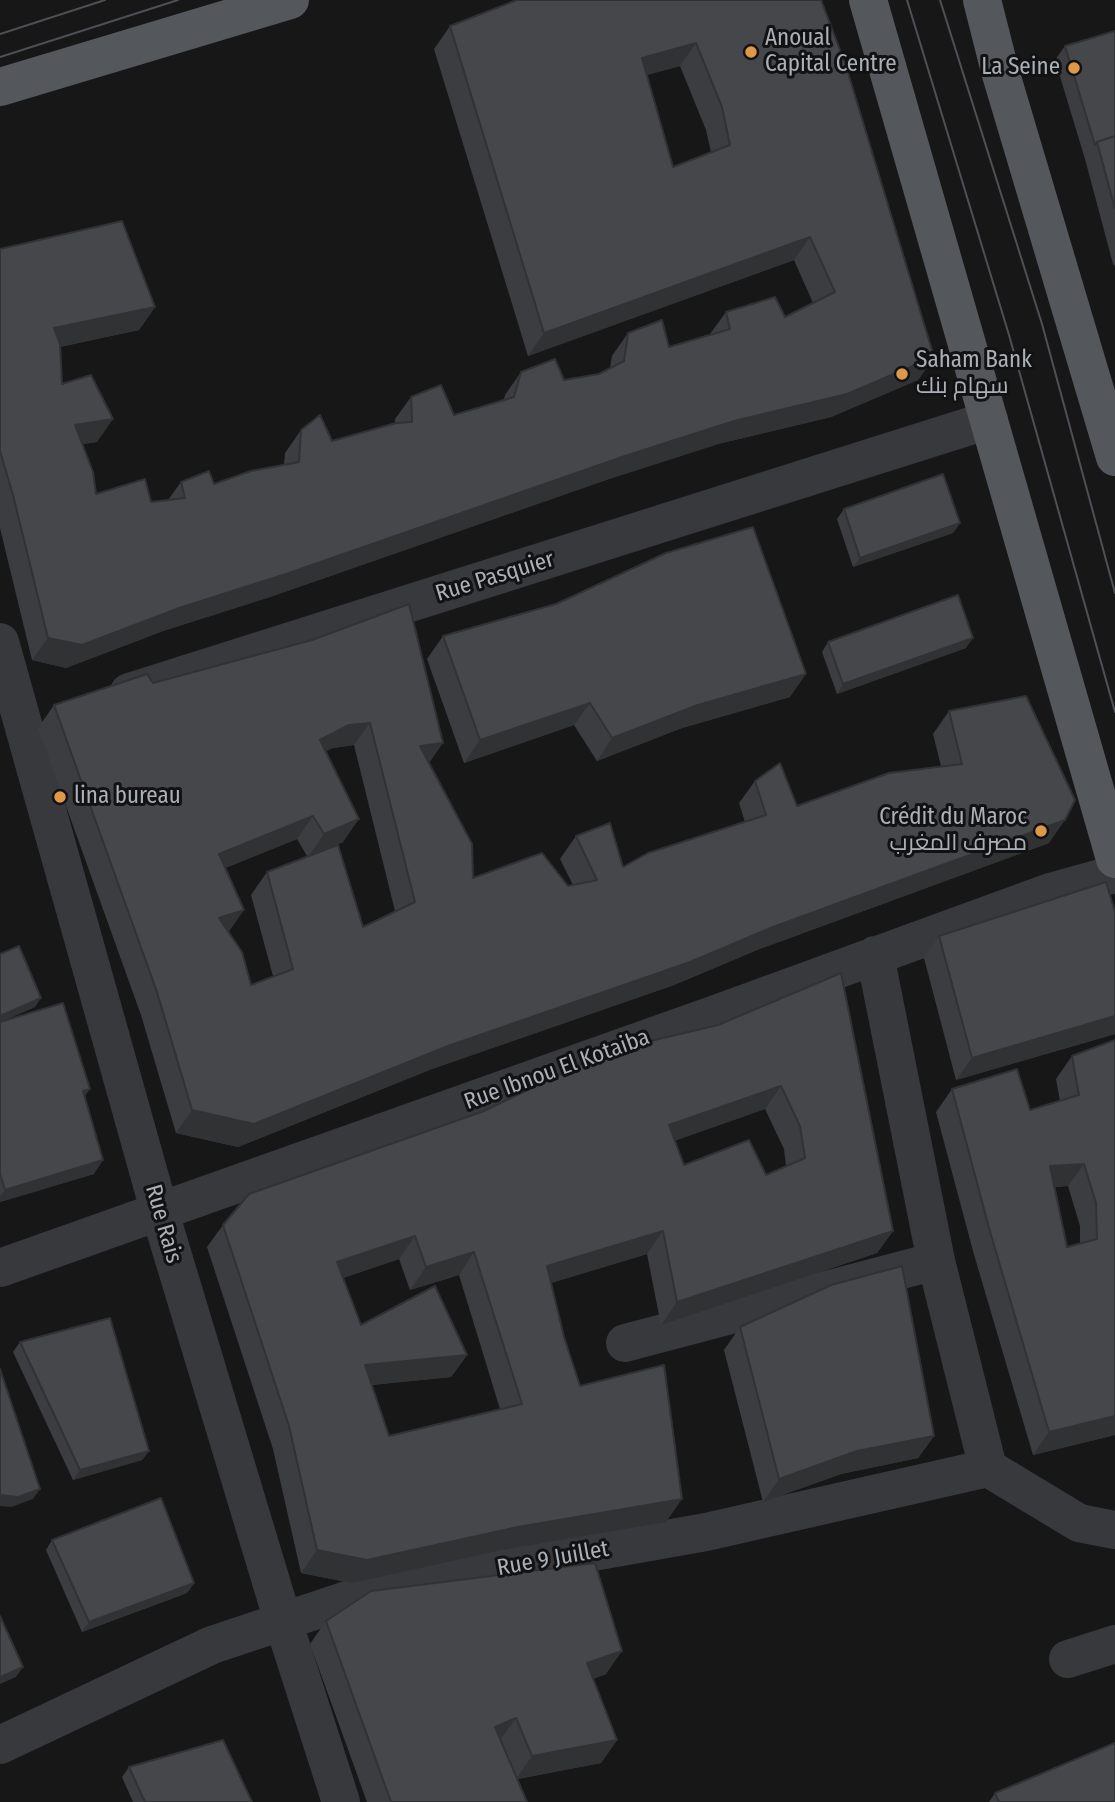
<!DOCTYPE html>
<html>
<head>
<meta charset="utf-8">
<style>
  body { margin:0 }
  canvas { display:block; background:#171718 }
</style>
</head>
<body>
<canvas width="1115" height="1802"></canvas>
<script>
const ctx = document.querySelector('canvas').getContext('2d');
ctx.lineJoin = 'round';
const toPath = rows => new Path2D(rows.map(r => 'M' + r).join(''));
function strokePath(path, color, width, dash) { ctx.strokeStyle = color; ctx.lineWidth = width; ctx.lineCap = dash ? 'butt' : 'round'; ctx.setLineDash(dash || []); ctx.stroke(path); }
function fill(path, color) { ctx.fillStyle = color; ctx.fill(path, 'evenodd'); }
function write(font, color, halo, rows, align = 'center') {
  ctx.font = font + ' "Fira Sans Condensed",Cairo,sans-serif'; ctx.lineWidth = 6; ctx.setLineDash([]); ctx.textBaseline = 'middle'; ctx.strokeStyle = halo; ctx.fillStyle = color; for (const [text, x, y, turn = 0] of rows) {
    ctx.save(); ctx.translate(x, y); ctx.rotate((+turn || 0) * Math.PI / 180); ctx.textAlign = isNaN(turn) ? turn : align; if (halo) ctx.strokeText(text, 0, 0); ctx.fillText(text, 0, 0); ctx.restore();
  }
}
strokePath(toPath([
  [0,642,160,1213,283,1621,341,1802],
  [129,692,989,420],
  [936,1261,988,1468],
  [0,1268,716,1014,1050,892,1115,874],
  [625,1343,936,1261,875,955],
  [1068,1659,1115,1644],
  [0,1745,212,1645,347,1600,412,1584,706,1532,988,1468,1079,1523,1115,1530]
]), '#38393d', 38);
strokePath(toPath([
  [868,0,1115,859],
  [982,0,1000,71,1115,457],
  [0,87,290,0]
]), '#54575b', 38);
strokePath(toPath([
  [907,0,1009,335,1115,712],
  [940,0,1042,324,1115,593],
  [0,34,105,0],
  [0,57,178,0]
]), '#4d5054', 2);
fill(toPath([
  [821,0,934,357,918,380,831,417,718,444,609,479,270,597,163,631,66,668,32,660,0,528,0,249,155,307,139,330,60,347,62,384,97,442,83,444,96,494,151,502,168,500,181,482,214,484,284,465,285,453,301,430,332,441,395,423,395,419,411,397,454,415,504,400,505,395,521,372,564,380,599,374,610,368,612,356,628,333,669,347,710,334,726,312,785,317,813,303,794,260,528,356,434,49,450,26],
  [680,66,706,130,711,152,673,167,647,75],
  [1115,31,1115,266,1113,264,1085,159,1055,60,1065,46],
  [844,509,960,523,953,533,853,567,837,519],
  [443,636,790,697,682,728,597,761,574,725,464,763,427,659],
  [312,640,429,763,473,878,568,886,573,885,560,859,576,836,623,867,745,822,739,803,755,781,797,806,941,766,933,734,949,711,1049,843,757,950,674,985,432,1069,238,1147,176,1133,141,1015,38,728,54,705,153,683],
  [354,745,395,911,363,927,324,850,343,842,325,751,333,748],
  [297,839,307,856,267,872,251,895,273,976,251,985,229,932,225,868],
  [828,642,966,648,837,694,822,652],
  [1115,912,1115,1034,956,1080,924,958,939,936],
  [0,954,35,1007,5,1020,84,1097,94,1174,0,1202],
  [841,973,893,1231,877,1253,661,1325,647,1254,551,1283,564,1337,580,1386,666,1522,502,1550,352,1583,301,1573,273,1449,207,1247,223,1225,484,1111,718,1025],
  [765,1109,784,1149,786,1166,766,1175,684,1165,674,1141],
  [399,1259,410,1290,459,1275,500,1409,389,1436,372,1385,451,1377,467,1355,361,1325,343,1278],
  [1115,1040,1115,1435,1033,1455,973,1251,936,1112,952,1089,1030,1110,1060,1101,1056,1079,1072,1056],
  [1068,1186,1080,1226,1080,1244,1067,1247,1055,1187],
  [740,1327,934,1436,918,1458,841,1474,763,1502,724,1350],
  [20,1342,149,1451,142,1460,73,1480,13,1352],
  [52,1540,194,1583,187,1593,82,1632,46,1550],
  [326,1621,606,1674,593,1679,617,1740,601,1763,518,1779,527,1802,367,1802,310,1644],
  [129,1767,252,1802,133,1802,122,1777],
  [995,1793,1115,1802,989,1802]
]), '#3c3d40');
fill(toPath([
  [696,43,680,66,626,80,642,58],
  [810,237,794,260,528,356,544,333],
  [155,307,139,330,38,351,54,328],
  [934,357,918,380,831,417,718,444,609,479,270,597,163,631,66,668,32,660,48,638,179,608,625,456],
  [113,419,97,442,59,448,75,425],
  [960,523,953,533,853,567,860,558],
  [973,638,966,648,837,694,843,684],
  [806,674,790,697,682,728,597,761,612,738,698,705],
  [590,703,574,725,464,763,480,740],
  [370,723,354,745,333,748,304,762,320,740,349,725],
  [443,743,427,766,420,746],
  [313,816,297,839,203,877,219,854],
  [359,819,343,842,308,857,324,834],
  [1065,820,1049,843,757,950,674,985,432,1069,238,1147,176,1133,192,1110,448,1046],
  [244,910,228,933,219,918],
  [41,998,35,1007,0,1022,0,1016],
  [1115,1016,1115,1034,956,1080,972,1058],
  [781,1086,765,1109,653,1148,669,1125],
  [90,1089,80,1103,83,1091],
  [103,1160,94,1174,0,1202,0,1196,5,1190],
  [1084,1164,1068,1186,1034,1188,1050,1166],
  [663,1231,647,1254,531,1289,547,1266],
  [893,1231,877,1253,661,1325,677,1302],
  [415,1236,399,1259,321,1285,337,1262],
  [474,1252,459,1275,410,1290,426,1267],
  [467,1355,451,1377,350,1387,365,1365],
  [1115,1416,1115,1435,1033,1455,1049,1432],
  [934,1436,918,1458,841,1474,763,1502,779,1479,857,1451],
  [149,1451,142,1460,73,1480,80,1470],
  [40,1489,33,1499,11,1507,0,1506,0,1495],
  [682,1499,666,1522,502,1550,352,1583,301,1573,317,1550,518,1527],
  [194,1583,187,1593,82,1632,89,1622],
  [622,1651,606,1674,571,1686,587,1663],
  [23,1667,16,1677,0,1684,0,1677],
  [516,1718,500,1740,495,1727],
  [617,1740,601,1763,516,1779,532,1756]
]), '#313234');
const building = toPath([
  [517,0,821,0,846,66,934,357,847,394,734,421,625,456,286,574,179,608,82,645,48,638,13,495,0,451,0,249,122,221,155,307,54,328,60,344,62,384,91,375,113,419,75,425,93,472,96,494,145,479,151,502,185,498,181,482,209,471,214,484,251,471,299,462,301,430,320,415,332,441,396,423,412,422,411,397,441,385,454,415,514,397,521,372,555,359,564,380,599,374,624,361,628,333,662,320,669,347,730,329,726,312,775,297,785,317,835,292,810,237,544,333,450,26,517,0],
  [696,43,722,107,730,145,673,167,642,58,696,43],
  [1115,31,1115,136,1097,142,1095,145,1065,46,1115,31],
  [1115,136,1115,209,1097,142,1115,136],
  [943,474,960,523,860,558,844,509,943,474],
  [753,527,806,674,698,705,612,738,590,703,480,740,443,636,556,604,666,553,753,527],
  [958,595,973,638,843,684,828,642,958,595],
  [409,604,443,743,420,746,472,844,473,878,542,853,568,886,597,880,576,836,610,823,623,867,648,853,766,815,755,781,780,763,797,806,889,773,962,764,949,711,1026,696,1075,800,1065,820,773,927,690,962,448,1046,254,1124,192,1110,157,992,54,705,147,674,153,683,312,640,409,604],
  [370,723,415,902,363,927,338,845,267,872,293,969,251,985,242,952,219,918,244,910,219,854,313,816,324,834,359,819,320,740,349,725,370,723],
  [1106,882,1115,912,1115,1016,972,1058,939,936,1106,882],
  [19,946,41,998,0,1016,0,954,19,946],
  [841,973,893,1231,677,1302,663,1231,547,1266,564,1337,580,1386,664,1365,682,1499,518,1527,367,1560,317,1550,289,1426,223,1225,249,1194,484,1111,608,1051,718,1025,841,973],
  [781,1086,800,1126,805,1158,766,1175,749,1140,684,1165,669,1125,781,1086],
  [415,1236,426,1267,474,1252,522,1404,389,1436,365,1365,467,1355,435,1286,361,1325,337,1262,415,1236],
  [63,1003,90,1089,83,1091,103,1160,5,1190,0,1174,0,1022,63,1003],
  [1115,1040,1115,1416,1049,1432,989,1228,952,1089,1017,1069,1030,1110,1079,1095,1072,1056,1115,1040],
  [1084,1164,1096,1203,1097,1239,1067,1247,1050,1166,1084,1164],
  [902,1266,934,1436,857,1451,779,1479,740,1327,831,1285,902,1266],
  [110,1318,149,1451,80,1470,20,1342,110,1318],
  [0,1369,40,1489,18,1497,0,1495,0,1369],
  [161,1498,194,1583,89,1622,52,1540,161,1498],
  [595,1563,622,1651,587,1663,617,1740,532,1756,516,1718,495,1727,527,1802,391,1802,326,1621,371,1591,595,1563],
  [0,1616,23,1667,0,1677,0,1616],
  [223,1740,252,1802,145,1802,129,1767,223,1740],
  [1115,1743,1115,1802,999,1802,995,1793,1115,1743]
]);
fill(building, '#46474b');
strokePath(building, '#313234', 2);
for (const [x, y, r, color] of [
  [751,52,7,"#de9849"],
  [1074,68,7,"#de9849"],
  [902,374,7,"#de9849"],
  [60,797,7,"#de9849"],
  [1041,831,7,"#de9849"]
]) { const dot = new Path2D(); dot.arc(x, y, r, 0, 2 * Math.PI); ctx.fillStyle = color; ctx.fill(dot); strokePath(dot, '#121213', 2.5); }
write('23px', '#aab0b7', '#121213', [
  ["Anoual",765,39],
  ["Capital Centre",765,65],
  ["La Seine",1060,68,"right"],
  ["Saham Bank",916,361],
  ["سهام بنك",916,387],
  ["lina bureau",74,797],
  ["Crédit du Maroc",1027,818,"right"],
  ["مصرف المغرب",1027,844,"right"]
], 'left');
write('23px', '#aab0b7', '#121213', [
  ["Rue Pasquier",495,577,-17],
  ["Rue Ibnou El Kotaiba",557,1070,-20],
  ["Rue Rais",163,1224,74],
  ["Rue 9 Juillet",553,1559,-10]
]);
</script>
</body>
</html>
